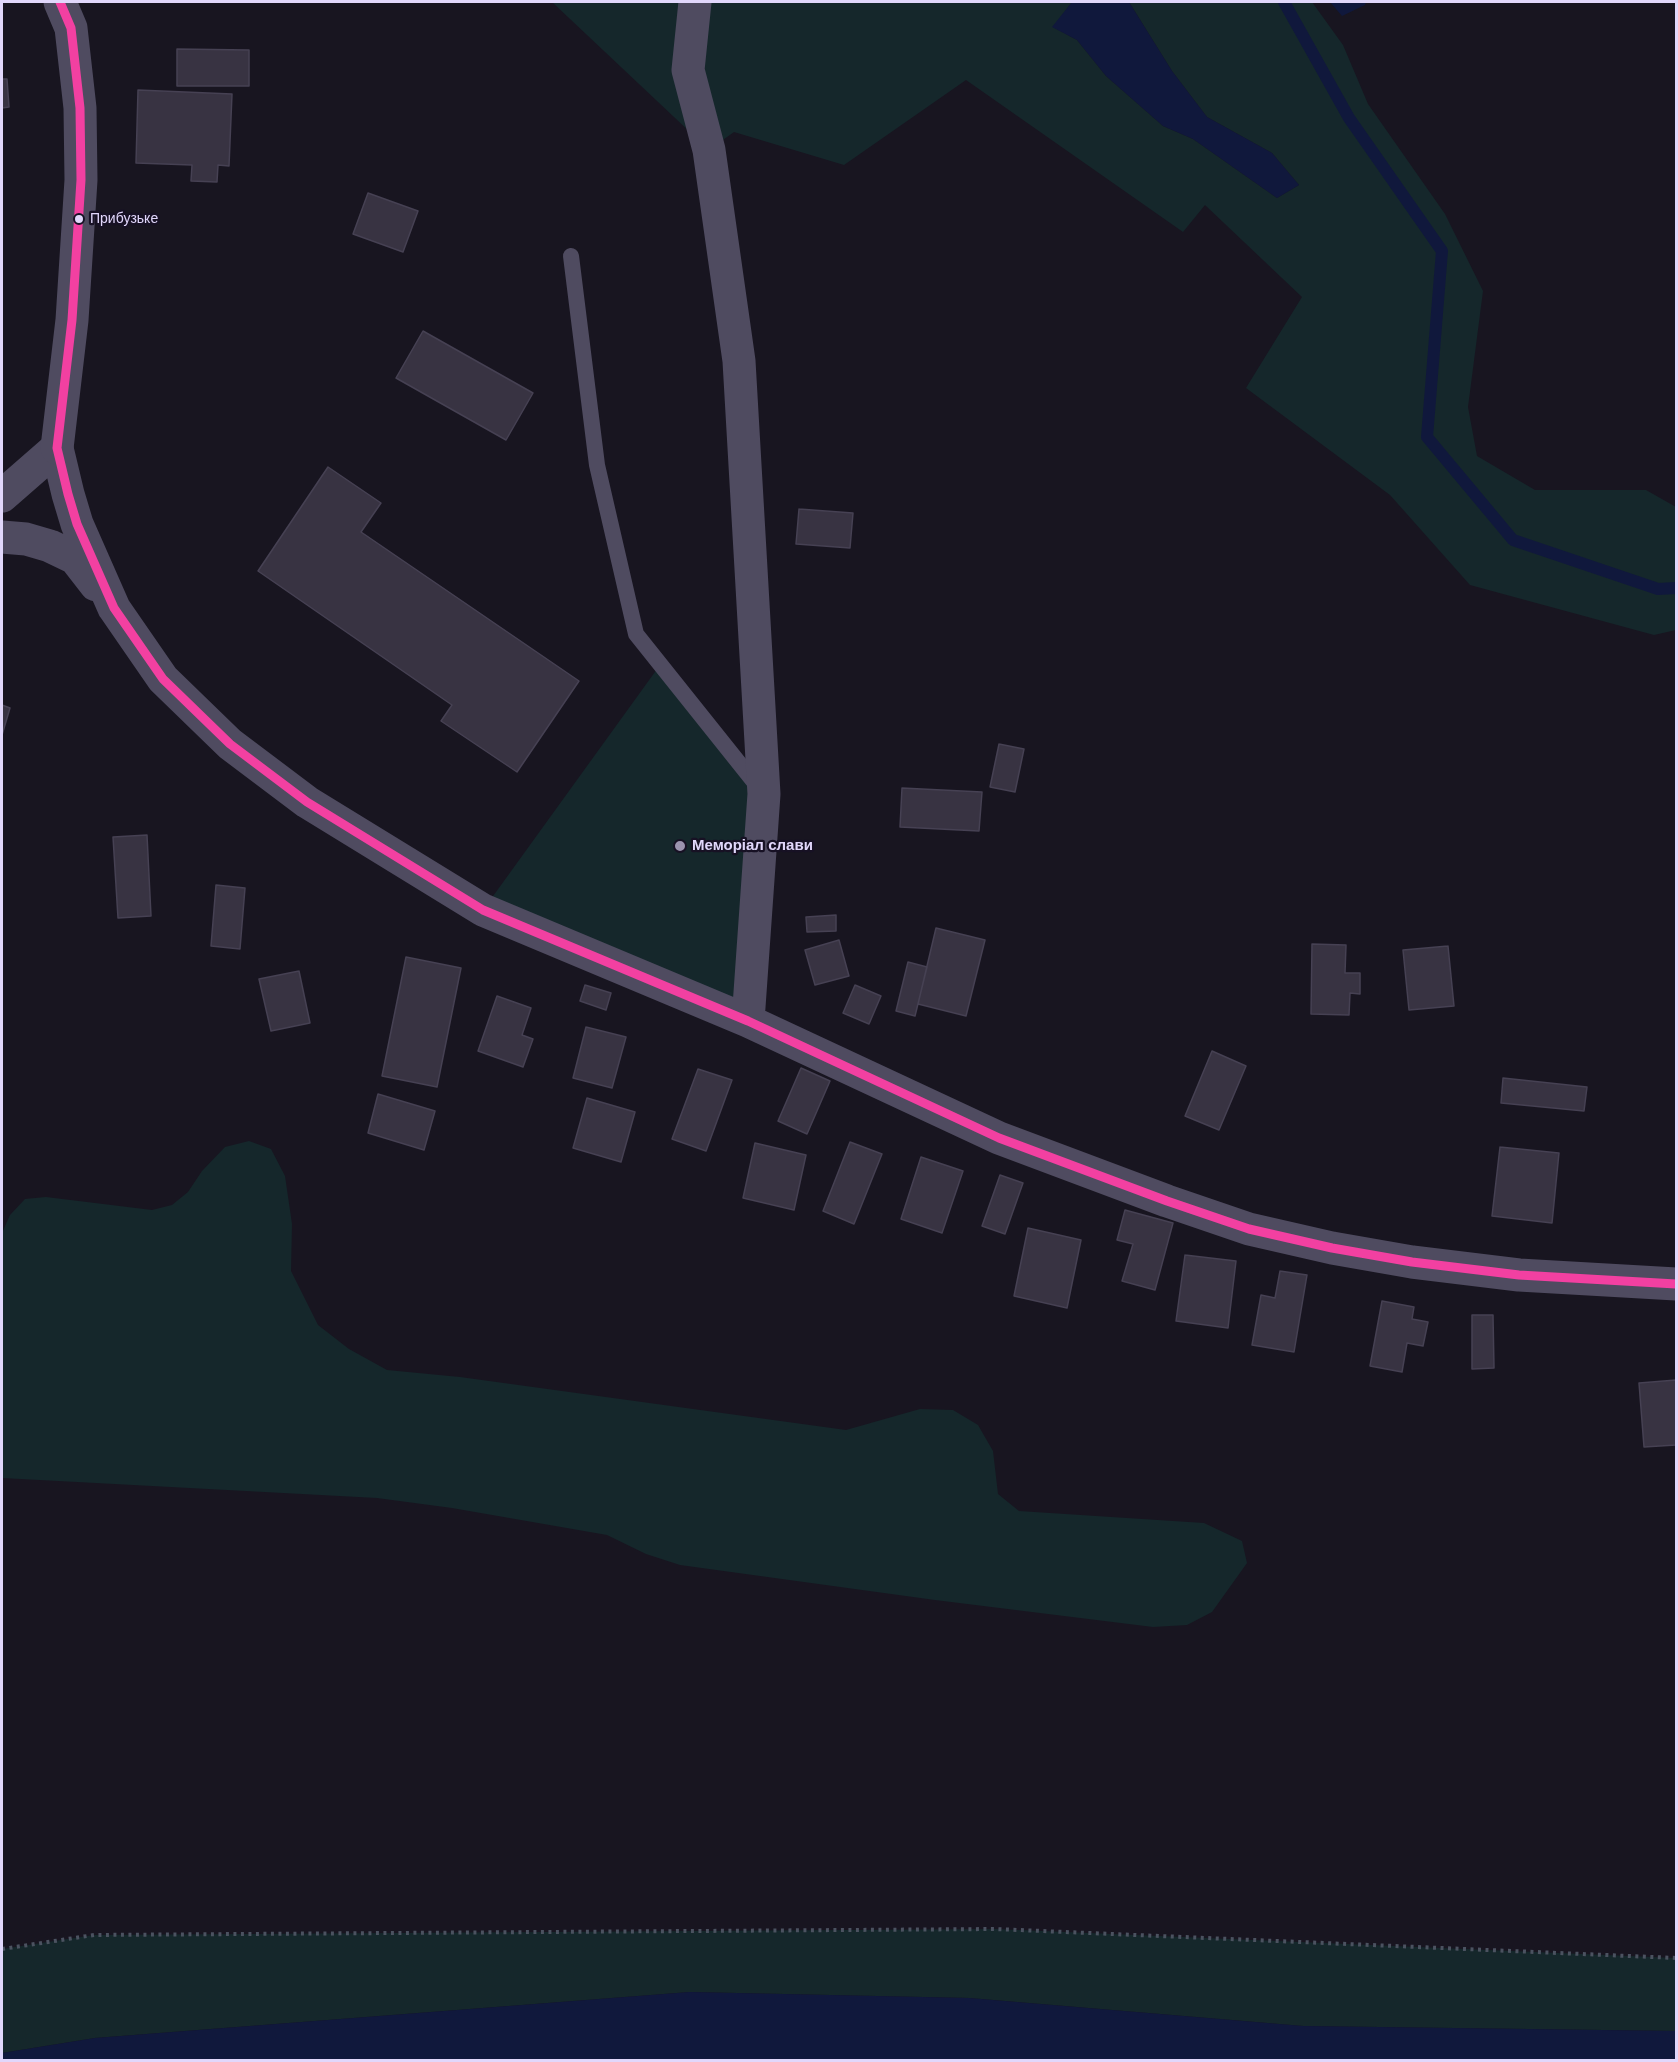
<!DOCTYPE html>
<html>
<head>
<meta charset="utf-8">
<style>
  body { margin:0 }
  #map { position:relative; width:1678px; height:2062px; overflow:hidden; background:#181520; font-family:"Work Sans",sans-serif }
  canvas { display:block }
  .frame { position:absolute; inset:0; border:3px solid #e1d7fb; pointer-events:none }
</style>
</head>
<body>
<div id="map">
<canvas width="1678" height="2062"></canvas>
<div class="frame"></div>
</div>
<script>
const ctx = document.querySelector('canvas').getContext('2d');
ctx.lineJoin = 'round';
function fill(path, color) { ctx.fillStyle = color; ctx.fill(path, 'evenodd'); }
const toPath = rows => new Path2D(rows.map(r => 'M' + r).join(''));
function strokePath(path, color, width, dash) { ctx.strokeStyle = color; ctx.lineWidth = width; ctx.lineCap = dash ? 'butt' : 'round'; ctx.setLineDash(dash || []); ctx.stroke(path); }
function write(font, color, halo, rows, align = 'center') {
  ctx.font = font + ' "Work Sans",sans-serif'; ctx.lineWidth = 4.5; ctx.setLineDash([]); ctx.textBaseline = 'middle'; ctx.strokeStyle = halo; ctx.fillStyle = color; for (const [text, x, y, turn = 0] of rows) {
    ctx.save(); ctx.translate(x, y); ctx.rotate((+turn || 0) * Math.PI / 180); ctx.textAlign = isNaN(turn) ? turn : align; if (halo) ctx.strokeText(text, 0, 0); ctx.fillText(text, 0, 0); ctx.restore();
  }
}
fill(toPath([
  [552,2,1072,2,1053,27,1077,40,1106,76,1163,126,1193,139,1277,198,1299,185,1272,153,1207,117,1172,71,1129,2,1312,2,1343,45,1368,104,1445,214,1483,291,1468,407,1477,456,1535,490,1646,490,1676,507,1676,630,1654,635,1470,585,1390,495,1246,388,1302,297,1205,205,1183,232,966,80,844,165,734,132,709,150],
  [660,665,764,794,748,1021,483,910],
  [249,1141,271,1149,285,1176,292,1224,291,1271,318,1325,349,1349,387,1370,460,1377,846,1430,920,1409,953,1410,978,1425,993,1451,998,1494,1019,1511,1204,1523,1242,1541,1247,1563,1212,1612,1187,1625,1153,1627,935,1600,680,1565,646,1554,607,1535,452,1508,377,1498,2,1478,2,1233,10,1215,25,1199,46,1197,152,1210,172,1205,188,1192,202,1171,225,1147],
  [995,1929,1676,1958,1676,2031,1303,2026,969,1998,690,1992,95,2038,2,2053,2,1949,94,1935]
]), '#15272b');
fill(toPath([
  [1072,2,1129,2,1172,71,1207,117,1272,153,1299,185,1277,198,1193,139,1163,126,1106,76,1077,40,1052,27],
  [1330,2,1366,2,1365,5,1342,16],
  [690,1992,969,1998,1303,2026,1676,2031,1676,2060,2,2060,2,2053,95,2038]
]), '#10183c');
strokePath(toPath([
  [1284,2,1349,118,1442,251,1427,437,1513,540,1658,589,1676,588]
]), '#10183c', 12);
const building = toPath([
  [177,49,249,50,249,86,177,86,177,49],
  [2,79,7,79,9,107,2,108,2,79],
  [138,90,232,94,229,166,218,165,217,182,191,181,192,165,136,163,138,90],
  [368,193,418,211,403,252,353,234,368,193],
  [423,331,533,393,506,440,396,378,423,331],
  [328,467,381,503,361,532,579,681,517,772,441,721,452,705,258,571,328,467],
  [799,509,853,513,850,548,796,544,799,509],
  [2,705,10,708,2,735,2,705],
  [999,744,1024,749,1015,792,990,787,999,744],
  [902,788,982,792,979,831,900,827,902,788],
  [147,835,151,916,118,918,113,837,147,835],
  [216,885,245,888,240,949,211,946,216,885],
  [836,915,836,931,807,932,806,917,836,915],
  [936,928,985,940,966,1016,918,1004,936,928],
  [839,940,849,976,815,985,805,950,839,940],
  [1312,944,1346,945,1345,973,1360,973,1360,994,1350,993,1349,1015,1311,1014,1312,944],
  [1448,946,1454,1006,1409,1010,1403,950,1448,946],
  [406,957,461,968,437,1087,382,1076,406,957],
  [908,962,927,967,915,1016,896,1011,908,962],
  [299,971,310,1023,271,1031,259,979,299,971],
  [585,985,611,993,606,1010,580,1001,585,985],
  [855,985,881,996,869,1024,843,1013,855,985],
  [497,996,531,1008,522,1035,533,1039,523,1067,478,1051,497,996],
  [586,1027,626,1037,612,1088,573,1078,586,1027],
  [1212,1051,1246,1066,1219,1130,1185,1116,1212,1051],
  [801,1068,830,1081,807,1134,778,1121,801,1068],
  [698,1069,732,1080,706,1151,672,1139,698,1069],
  [1503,1078,1587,1087,1584,1111,1501,1103,1503,1078],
  [378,1094,435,1111,424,1150,368,1133,378,1094],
  [587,1098,635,1112,621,1162,573,1148,587,1098],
  [850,1142,882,1154,854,1224,823,1211,850,1142],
  [755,1143,806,1155,794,1210,743,1198,755,1143],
  [1500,1147,1559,1153,1552,1223,1492,1216,1500,1147],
  [921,1157,963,1171,942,1233,901,1219,921,1157],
  [1000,1175,1023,1183,1005,1234,982,1226,1000,1175],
  [1125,1210,1173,1223,1155,1290,1122,1281,1133,1244,1117,1240,1125,1210],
  [1028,1228,1081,1240,1067,1308,1014,1296,1028,1228],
  [1185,1255,1236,1261,1228,1328,1176,1321,1185,1255],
  [1280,1271,1307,1275,1294,1352,1252,1345,1261,1295,1275,1298,1280,1271],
  [1382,1301,1414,1307,1412,1319,1428,1322,1423,1346,1407,1343,1402,1372,1370,1366,1382,1301],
  [1472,1315,1493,1315,1494,1368,1472,1369,1472,1315],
  [1676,1380,1676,1445,1644,1447,1639,1383,1676,1380]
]);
fill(building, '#383342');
strokePath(building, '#464153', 1.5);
strokePath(toPath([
  [2,1949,94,1935,995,1929,1676,1958]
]), '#4b5260', 4, [3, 4.5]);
strokePath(toPath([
  [571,256,597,465,636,634,759,788]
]), '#4f4b60', 16);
strokePath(toPath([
  [695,2,688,70,709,150,739,361,764,794,748,1021],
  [2,496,57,448,68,494,77,524,114,608,163,679,230,744,307,802,483,910,748,1021,999,1138,1167,1201,1249,1229,1332,1248,1412,1262,1519,1275,1676,1284],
  [2,537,26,539,50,546,75,558,96,585]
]), '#4f4b60', 33);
strokePath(toPath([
  [57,448,72,320,81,180,80,108,71,28,60,2]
]), '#4f4b60', 33);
strokePath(toPath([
  [60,2,71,28,80,108,81,180,72,320,57,448,68,494,77,524,114,608,163,679,230,744,307,802,483,910,748,1021,999,1138,1167,1201,1249,1229,1332,1248,1412,1262,1519,1275,1676,1284]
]), '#f240a1', 9);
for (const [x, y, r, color] of [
  [79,219,5,"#e1d7fb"],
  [680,846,6,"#9b93ae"]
]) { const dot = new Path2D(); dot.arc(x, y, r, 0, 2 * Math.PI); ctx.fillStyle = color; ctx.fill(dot); strokePath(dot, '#171124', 2); }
write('14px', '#e1d7fb', '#171124', [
  ["Прибузьке",90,219]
], 'left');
write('bold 15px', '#e1d7fb', '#171124', [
  ["Меморіал слави",692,846]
], 'left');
</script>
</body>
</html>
